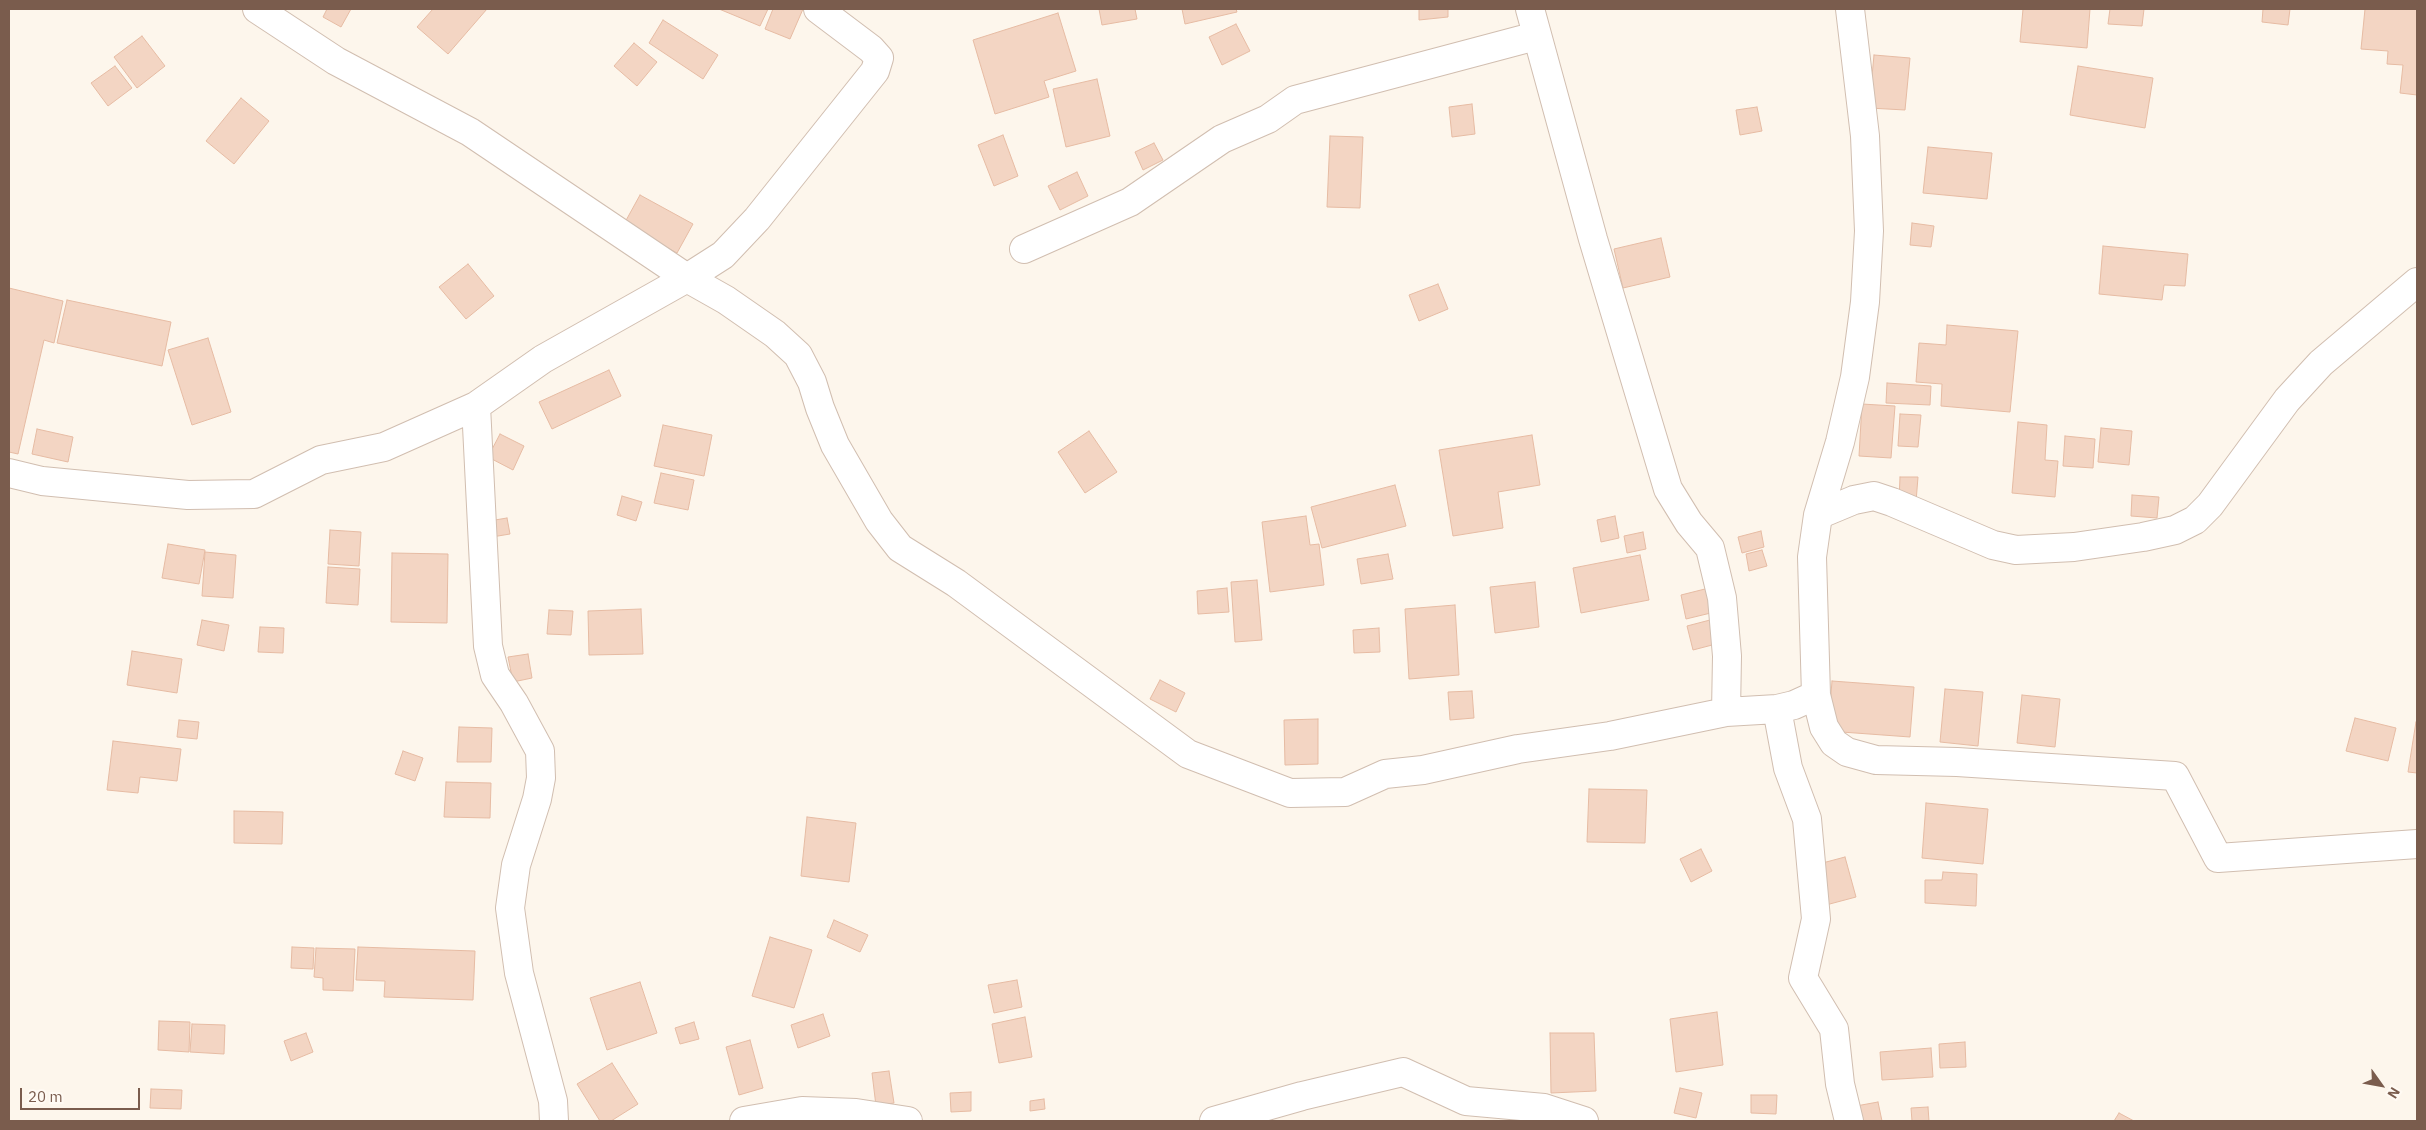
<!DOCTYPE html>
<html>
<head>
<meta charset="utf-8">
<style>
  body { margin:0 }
  #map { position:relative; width:2426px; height:1130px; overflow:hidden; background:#fdf6ec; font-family:"IBM Plex Sans",sans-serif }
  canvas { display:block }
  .frame { position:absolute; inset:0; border:10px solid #7a5c4d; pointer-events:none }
  .north { position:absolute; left:2356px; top:1060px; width:50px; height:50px; -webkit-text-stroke:4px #fffaf3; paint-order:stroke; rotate:122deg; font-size:14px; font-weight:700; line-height:20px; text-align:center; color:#7a5c4d }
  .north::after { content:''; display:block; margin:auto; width:18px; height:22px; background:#7a5c4d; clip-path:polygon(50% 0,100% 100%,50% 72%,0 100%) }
  .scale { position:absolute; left:20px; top:1088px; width:120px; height:22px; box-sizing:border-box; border:2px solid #7a5c4d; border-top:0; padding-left:6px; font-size:15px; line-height:18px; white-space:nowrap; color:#7a5c4d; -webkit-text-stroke:4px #fffaf3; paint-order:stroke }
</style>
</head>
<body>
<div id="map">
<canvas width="2426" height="1130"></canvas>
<div class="frame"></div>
<div class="north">N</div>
<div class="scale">20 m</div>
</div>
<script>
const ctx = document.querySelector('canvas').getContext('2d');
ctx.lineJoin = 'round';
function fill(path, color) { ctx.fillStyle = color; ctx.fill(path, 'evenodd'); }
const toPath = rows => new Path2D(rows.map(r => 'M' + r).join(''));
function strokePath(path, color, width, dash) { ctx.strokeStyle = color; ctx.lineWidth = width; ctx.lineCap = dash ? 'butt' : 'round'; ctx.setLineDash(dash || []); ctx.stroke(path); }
const building = toPath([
  [327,9,351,9,341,27,323,17,327,9],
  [433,9,487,9,448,54,417,27,433,9],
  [719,9,768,9,760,26,719,9],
  [773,9,803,9,790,39,765,29,773,9],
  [1099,9,1135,9,1137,19,1102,25,1099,9],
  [1182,9,1236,9,1237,12,1185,24,1182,9],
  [1419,9,1448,9,1448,17,1419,20,1419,9],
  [2023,9,2090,9,2087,48,2020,42,2023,9],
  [2110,9,2144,9,2142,26,2108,24,2110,9],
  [2263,9,2290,9,2288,25,2262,22,2263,9],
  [2365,9,2417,9,2417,95,2400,93,2403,65,2387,64,2388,51,2361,49,2365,9],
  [1058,13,1076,71,1044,81,1049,97,995,114,973,40,1058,13],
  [663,20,718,55,703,79,649,43,663,20],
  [1236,24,1250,51,1222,65,1209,37,1236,24],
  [142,36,165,66,137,88,114,57,142,36],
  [634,43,657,62,637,86,614,66,634,43],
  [1874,55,1910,58,1905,110,1869,108,1874,55],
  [115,66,132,88,108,106,91,83,115,66],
  [2078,66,2153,78,2145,128,2070,115,2078,66],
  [1097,79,1110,136,1066,147,1053,89,1097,79],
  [241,98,269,121,234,164,206,141,241,98],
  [1472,104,1475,134,1452,137,1449,107,1472,104],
  [1757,107,1762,131,1740,135,1736,110,1757,107],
  [1003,135,1018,176,994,186,978,145,1003,135],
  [1330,136,1363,137,1360,208,1327,207,1330,136],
  [1154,143,1163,160,1143,170,1135,152,1154,143],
  [1928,147,1992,153,1987,199,1923,193,1928,147],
  [1077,172,1088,196,1060,210,1048,186,1077,172],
  [640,195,693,224,677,253,624,224,640,195],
  [1912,223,1934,226,1931,247,1910,245,1912,223],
  [1661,238,1670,277,1623,288,1614,249,1661,238],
  [2103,246,2188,254,2185,286,2164,285,2162,300,2099,294,2103,246],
  [468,264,494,296,466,319,439,287,468,264],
  [1438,284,1448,309,1419,321,1409,295,1438,284],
  [9,288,63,301,54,343,44,340,18,454,9,452,9,288],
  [67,300,171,322,162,366,57,343,67,300],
  [1947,325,2018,331,2010,412,1941,406,1942,384,1916,382,1919,343,1946,345,1947,325],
  [208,338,231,412,192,425,168,350,208,338],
  [609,370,621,396,552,429,539,402,609,370],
  [1887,383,1931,386,1930,405,1886,403,1887,383],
  [1862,404,1895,406,1891,458,1859,456,1862,404],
  [1900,414,1921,415,1918,447,1898,446,1900,414],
  [2018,422,2047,425,2045,460,2058,461,2055,497,2012,493,2018,422],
  [663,425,712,435,704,476,654,466,663,425],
  [2101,428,2132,431,2129,465,2098,462,2101,428],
  [37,429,73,437,68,462,32,454,37,429],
  [1089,431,1117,472,1085,493,1058,452,1089,431],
  [500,434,524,446,513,470,488,457,500,434],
  [1532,435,1540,485,1498,492,1503,528,1453,536,1439,450,1532,435],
  [2065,436,2095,439,2093,468,2063,466,2065,436],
  [661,473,694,480,688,510,654,503,661,473],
  [1900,477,1918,477,1916,502,1899,501,1900,477],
  [1395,485,1406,526,1322,548,1311,507,1395,485],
  [2132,495,2159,497,2157,518,2131,516,2132,495],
  [622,496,642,502,636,521,617,515,622,496],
  [1306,516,1310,545,1319,544,1324,585,1270,592,1262,522,1306,516],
  [1615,516,1619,538,1601,542,1597,520,1615,516],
  [507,518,510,534,492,537,489,521,507,518],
  [330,530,361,532,359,566,328,564,330,530],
  [1761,531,1764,547,1742,553,1738,537,1761,531],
  [1643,532,1646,549,1627,553,1624,536,1643,532],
  [168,544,205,550,199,584,162,578,168,544],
  [1762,550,1767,566,1749,571,1746,554,1762,550],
  [205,552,236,555,233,598,202,596,205,552],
  [392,553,448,554,447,623,391,622,392,553],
  [1388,554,1393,579,1361,584,1357,559,1388,554],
  [1640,555,1649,600,1581,613,1573,568,1640,555],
  [328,567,360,569,358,605,326,603,328,567],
  [1257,580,1262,640,1235,642,1231,582,1257,580],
  [1535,582,1539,627,1495,633,1490,587,1535,582],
  [1713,587,1719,611,1686,619,1681,595,1713,587],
  [1227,588,1229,612,1198,614,1197,591,1227,588],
  [1455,605,1459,675,1409,679,1405,609,1455,605],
  [641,609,643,654,589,655,588,611,641,609],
  [549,610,573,611,571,635,547,634,549,610],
  [202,620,229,625,224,651,197,645,202,620],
  [1710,620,1716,644,1693,650,1687,626,1710,620],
  [260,627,284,628,283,653,258,652,260,627],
  [1379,628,1380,652,1354,653,1353,630,1379,628],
  [132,651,182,659,177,693,127,685,132,651],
  [528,654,532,678,513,682,508,657,528,654],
  [1160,680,1185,693,1176,712,1150,699,1160,680],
  [1832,681,1914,687,1910,737,1828,731,1832,681],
  [1945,689,1983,692,1978,746,1940,742,1945,689],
  [1472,691,1474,718,1450,720,1448,692,1472,691],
  [2022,695,2060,699,2055,747,2017,743,2022,695],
  [2355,718,2396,728,2388,761,2346,751,2355,718],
  [1318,719,1318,764,1285,765,1284,720,1318,719],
  [179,720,199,722,197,739,177,737,179,720],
  [2416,722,2417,722,2417,773,2408,772,2416,722],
  [459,727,492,728,491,762,457,762,459,727],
  [113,741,181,749,177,781,140,777,138,793,107,790,113,741],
  [403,751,423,758,415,781,395,774,403,751],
  [446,782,491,783,490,818,444,817,446,782],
  [1589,789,1647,790,1645,843,1587,842,1589,789],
  [1926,803,1988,809,1983,864,1922,858,1926,803],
  [234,811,283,812,282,844,234,843,234,811],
  [807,817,856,823,849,882,801,876,807,817],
  [1701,849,1712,871,1691,882,1680,859,1701,849],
  [1845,857,1856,897,1826,905,1815,865,1845,857],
  [1943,872,1977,874,1976,906,1925,903,1925,880,1942,880,1943,872],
  [834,920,868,935,860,952,827,937,834,920],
  [770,937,812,950,794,1008,752,996,770,937],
  [292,947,314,948,313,969,291,968,292,947],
  [358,947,475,951,473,1000,384,997,385,981,356,980,358,947],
  [316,948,355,949,353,991,323,990,323,978,314,977,316,948],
  [1017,980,1022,1007,994,1013,988,985,1017,980],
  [640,982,657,1033,607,1050,590,998,640,982],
  [1717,1012,1723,1065,1676,1072,1670,1019,1717,1012],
  [823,1014,830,1036,798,1048,791,1025,823,1014],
  [1025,1017,1032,1057,999,1063,992,1024,1025,1017],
  [159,1021,190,1022,189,1052,158,1050,159,1021],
  [694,1022,699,1039,680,1044,675,1028,694,1022],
  [192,1024,225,1025,224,1054,190,1052,192,1024],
  [306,1033,313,1052,291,1061,284,1041,306,1033],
  [1550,1033,1594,1033,1596,1091,1551,1093,1550,1033],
  [750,1040,763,1088,739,1095,726,1047,750,1040],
  [1965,1042,1966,1067,1940,1068,1939,1044,1965,1042],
  [1931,1048,1933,1077,1882,1080,1880,1052,1931,1048],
  [612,1063,638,1104,611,1121,600,1121,577,1084,612,1063],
  [889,1071,894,1103,876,1106,872,1073,889,1071],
  [1680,1088,1702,1093,1696,1118,1674,1113,1680,1088],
  [151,1089,182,1090,181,1109,150,1108,151,1089],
  [971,1092,971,1111,951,1112,950,1093,971,1092],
  [1751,1095,1777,1095,1776,1114,1751,1113,1751,1095],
  [1044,1099,1045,1109,1030,1111,1030,1101,1044,1099],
  [1878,1102,1882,1121,1860,1121,1856,1106,1878,1102],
  [1928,1107,1929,1121,1912,1121,1911,1108,1928,1107],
  [2119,1113,2134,1121,2114,1121,2119,1113]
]);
fill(building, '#f3d5c3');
strokePath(building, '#e6bba3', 1);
const minor = toPath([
  [257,9,336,61,470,132,687,278,726,300,775,334,798,355,812,382,820,408,835,445,879,521,900,548,956,583,1188,754,1290,793,1345,792,1385,774,1423,770,1518,749,1610,736,1726,712,1777,709,1794,705,1816,695],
  [1530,9,1593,239,1668,489,1689,523,1710,548,1722,598,1727,656,1726,712],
  [1850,9,1865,136,1869,231,1865,302,1855,377,1840,442,1818,515,1812,557,1816,695,1824,727,1834,743,1847,752,1876,760,1957,762,2175,776,2218,858,2417,844],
  [1024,249,1130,202,1222,139,1268,119,1295,100,1536,36],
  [476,406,488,646,495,675,514,703,540,751,541,778,537,799,516,865,510,908,519,973,553,1101,554,1121],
  [9,473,42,481,188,495,254,494,321,460,384,447,476,406,543,359,687,278,723,255,757,219,875,71,879,58,871,49,818,9],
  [1818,515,1854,500,1874,496,1892,502,1993,545,2016,550,2074,547,2143,537,2175,530,2195,520,2210,505,2287,400,2321,363,2417,282],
  [1777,709,1788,768,1807,819,1816,919,1803,978,1834,1029,1840,1084,1849,1121],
  [744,1121,802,1111,856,1113,908,1121],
  [1214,1121,1302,1096,1403,1072,1466,1101,1544,1108,1584,1121]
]);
strokePath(minor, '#d1beb0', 30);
strokePath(minor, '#fff', 28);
</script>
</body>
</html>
